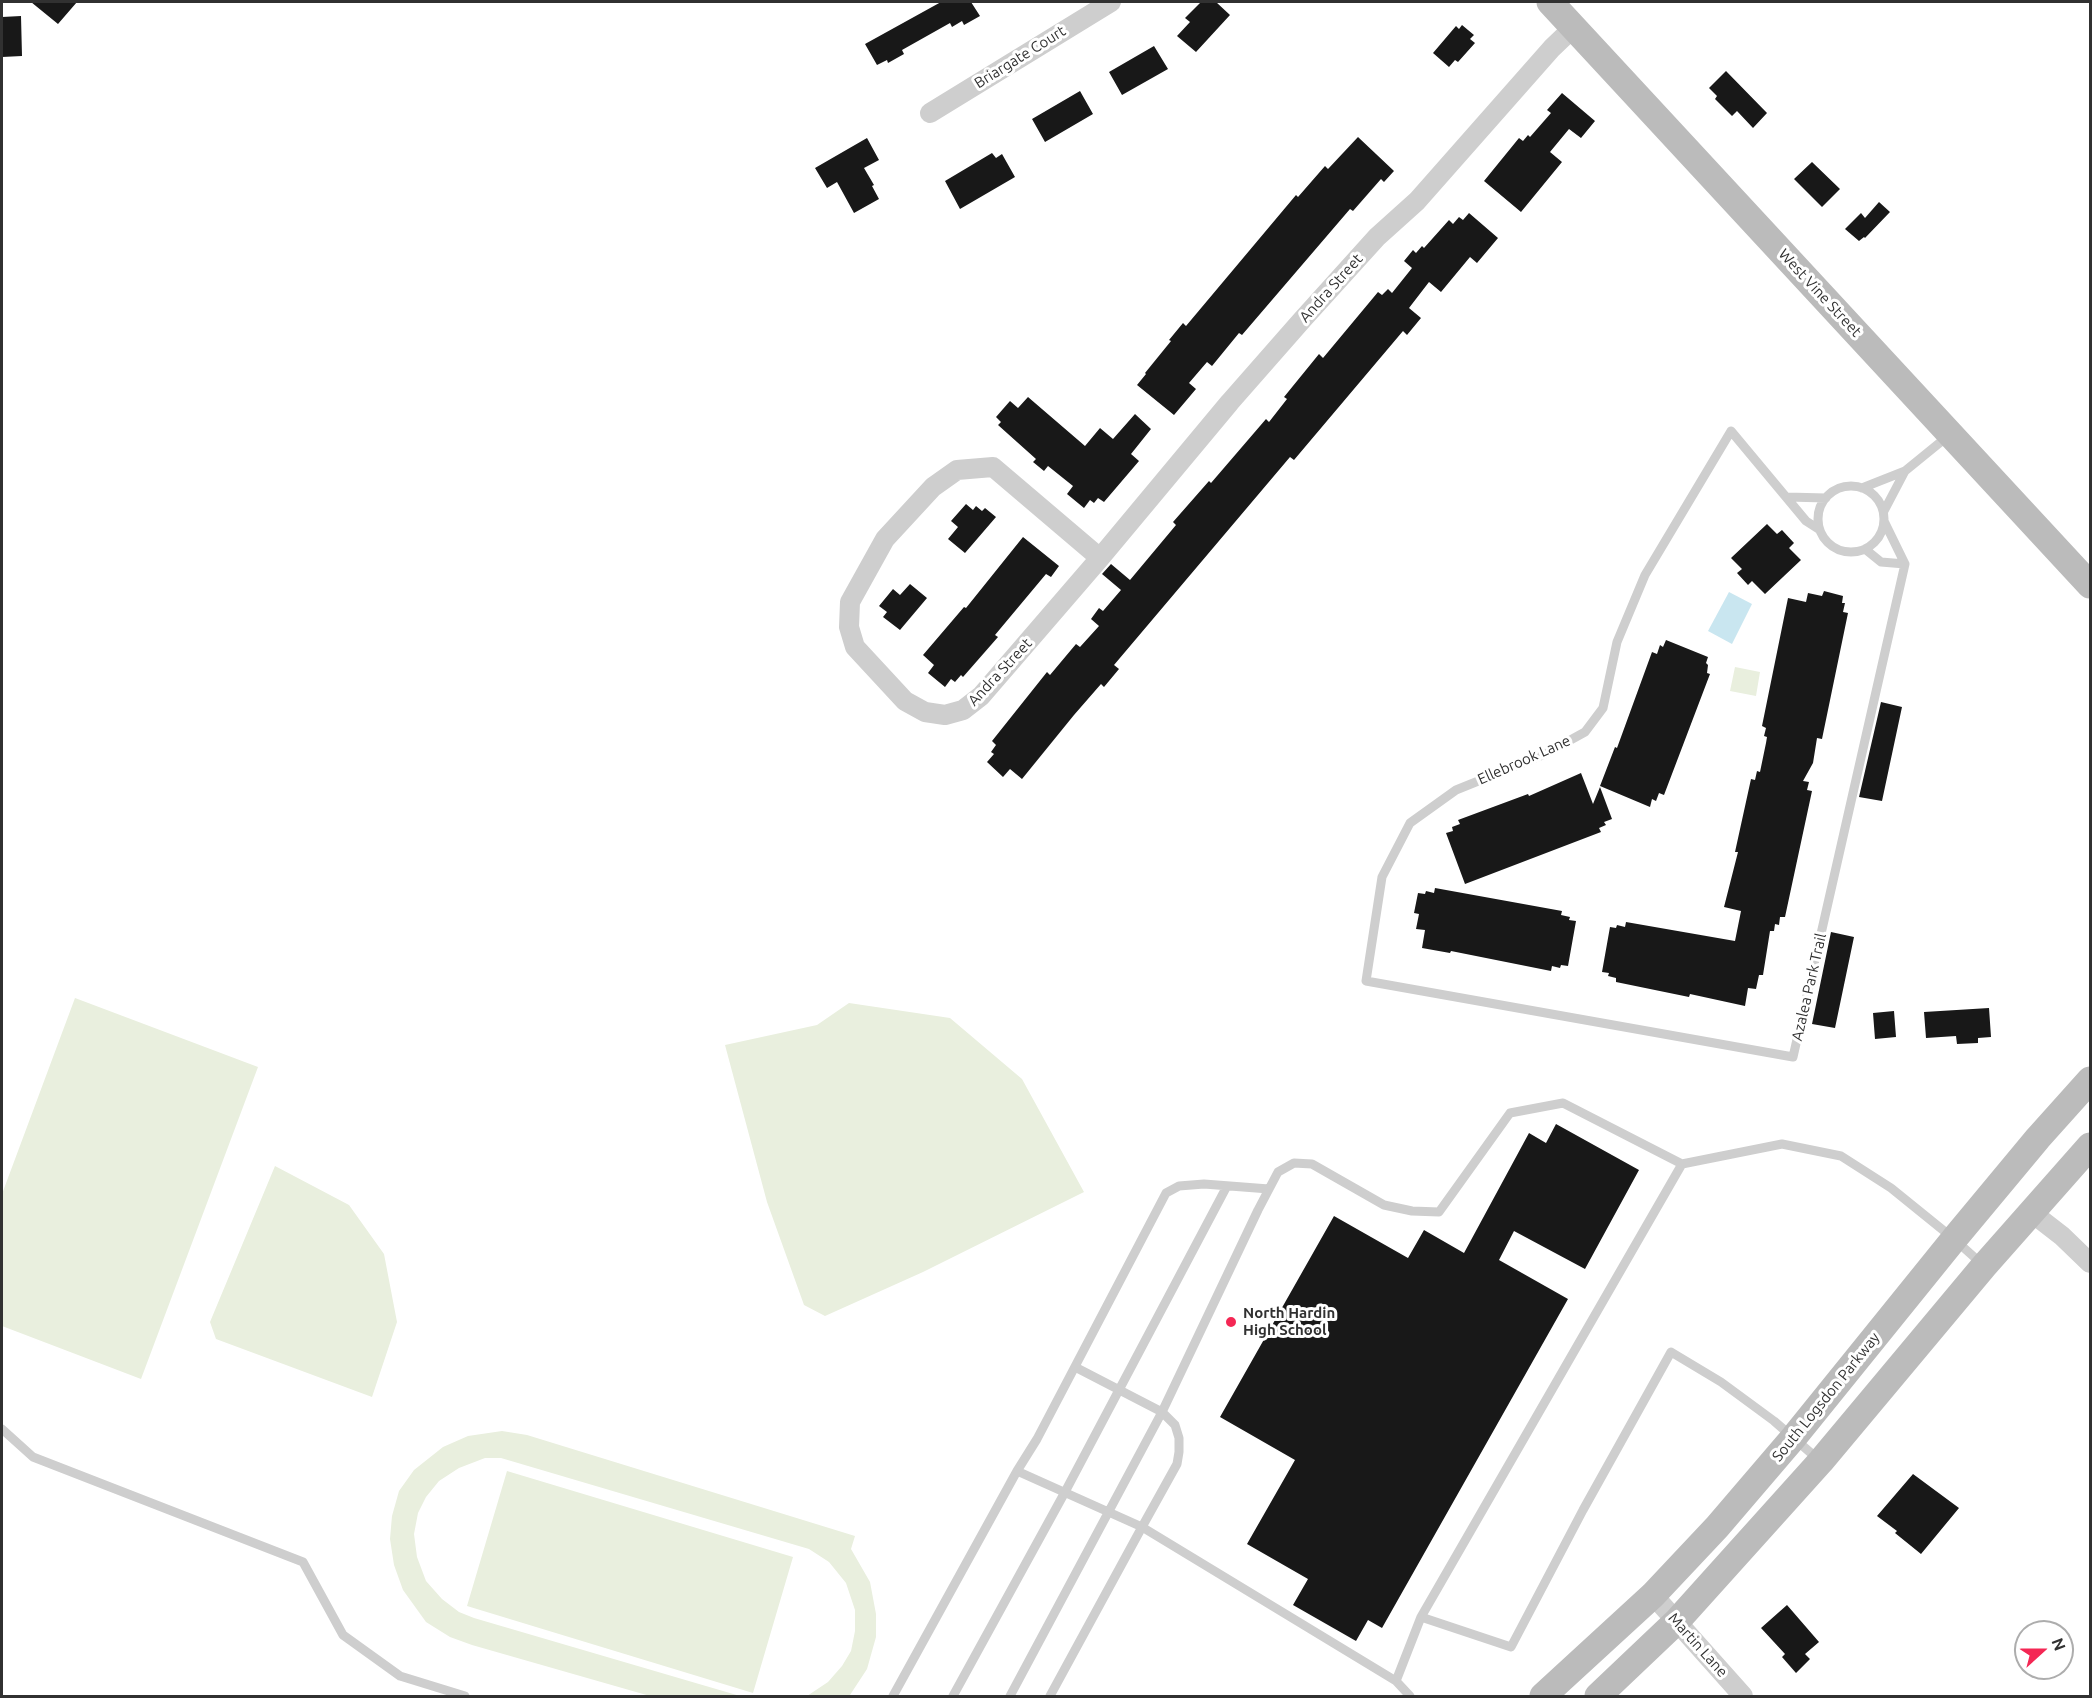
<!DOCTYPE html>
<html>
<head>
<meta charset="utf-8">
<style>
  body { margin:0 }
  #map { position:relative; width:2092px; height:1698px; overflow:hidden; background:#fff; font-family:Ubuntu,sans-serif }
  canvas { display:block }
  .frame { position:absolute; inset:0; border:3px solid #313131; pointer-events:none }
  .north { position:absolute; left:2014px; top:1620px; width:60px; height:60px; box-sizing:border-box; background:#fff; border:2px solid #adadad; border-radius:50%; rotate:69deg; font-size:16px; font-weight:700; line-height:24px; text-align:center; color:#313131 }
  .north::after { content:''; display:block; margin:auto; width:21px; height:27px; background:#f42754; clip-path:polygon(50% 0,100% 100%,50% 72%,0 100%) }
</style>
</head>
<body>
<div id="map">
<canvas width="2092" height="1698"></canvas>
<div class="frame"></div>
<div class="north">N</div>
</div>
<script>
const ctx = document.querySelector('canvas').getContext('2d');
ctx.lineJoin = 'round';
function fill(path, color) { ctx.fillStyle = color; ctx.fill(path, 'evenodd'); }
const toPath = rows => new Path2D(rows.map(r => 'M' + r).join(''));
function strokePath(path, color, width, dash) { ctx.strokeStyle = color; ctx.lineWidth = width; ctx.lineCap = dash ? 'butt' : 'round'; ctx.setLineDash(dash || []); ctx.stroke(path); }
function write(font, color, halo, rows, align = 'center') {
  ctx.font = font + ' Ubuntu,sans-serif'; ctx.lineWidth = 6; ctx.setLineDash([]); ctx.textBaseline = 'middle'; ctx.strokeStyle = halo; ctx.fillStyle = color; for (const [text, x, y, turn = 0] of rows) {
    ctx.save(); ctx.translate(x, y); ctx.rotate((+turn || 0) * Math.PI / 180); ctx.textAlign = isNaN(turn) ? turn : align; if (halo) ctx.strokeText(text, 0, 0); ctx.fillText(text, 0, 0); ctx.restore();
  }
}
fill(toPath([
  [1735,667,1760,672,1756,696,1730,691],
  [75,998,258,1067,141,1379,2,1326,2,1194],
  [849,1003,950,1018,1022,1079,1084,1192,923,1272,825,1316,804,1305,767,1202,725,1045,817,1025],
  [275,1166,349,1205,384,1254,397,1322,372,1397,216,1339,210,1322],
  [502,1431,527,1435,855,1536,851,1549,870,1582,876,1614,876,1637,867,1669,850,1695,807,1696,828,1682,842,1666,851,1651,855,1631,855,1610,846,1583,829,1562,809,1549,501,1458,485,1458,459,1468,439,1481,426,1497,418,1513,414,1534,417,1557,426,1581,442,1599,459,1612,474,1618,740,1696,650,1696,472,1645,450,1637,426,1622,403,1590,394,1565,390,1539,392,1516,399,1491,414,1470,443,1447,468,1436],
  [507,1471,793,1557,753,1693,467,1606]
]), '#e9efde');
fill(toPath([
  [1729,592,1752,604,1732,644,1708,631]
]), '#c9e6f0');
fill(toPath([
  [31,2,77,2,58,24],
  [941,2,971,2,980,16,964,25,962,21,952,27,950,23,902,50,904,54,888,63,887,60,877,65,865,44],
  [1201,2,1216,2,1230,15,1196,52,1177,36,1190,22,1185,18],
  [21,16,22,56,2,57,2,17],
  [1462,25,1474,35,1470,39,1475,43,1458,62,1455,60,1449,67,1433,53,1456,26,1459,29],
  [1154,46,1168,69,1122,95,1109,72],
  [1726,71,1767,113,1753,128,1737,111,1732,116,1715,99,1717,96,1709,88],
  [1080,91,1093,114,1045,142,1032,119],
  [1562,93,1595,121,1581,138,1569,129,1550,152,1562,162,1521,212,1484,181,1519,138,1523,141,1528,135,1530,137,1551,113,1547,110],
  [1358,137,1394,171,1384,182,1381,179,1353,211,1350,209,1242,335,1239,333,1212,366,1207,362,1189,383,1196,389,1174,415,1137,385,1146,374,1145,373,1171,341,1169,340,1183,323,1186,326,1296,195,1298,197,1325,166,1328,169],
  [867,138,879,160,864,168,874,185,872,186,879,199,854,213,837,182,827,188,815,168],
  [992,153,996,158,1002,154,1015,177,960,209,945,181],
  [1812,162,1840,189,1822,207,1794,179],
  [1879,202,1890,212,1865,238,1864,237,1859,241,1845,229,1861,213,1865,218],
  [1469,213,1498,238,1477,263,1470,257,1441,292,1429,282,1409,308,1421,318,1407,335,1403,331,1294,460,1290,457,1114,665,1119,669,1104,687,1101,684,1074,715,1022,779,1010,769,1003,777,987,762,994,754,991,752,996,745,992,741,1047,672,1050,675,1076,644,1080,647,1099,626,1091,619,1099,608,1103,611,1121,590,1102,574,1111,564,1130,580,1176,525,1173,522,1209,481,1211,483,1266,419,1269,422,1287,399,1284,397,1319,354,1323,358,1378,292,1382,295,1388,289,1392,293,1412,268,1404,261,1413,250,1416,253,1422,246,1424,248,1449,220,1453,224,1459,217,1463,220],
  [1028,397,1085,446,1100,428,1113,439,1135,414,1151,429,1131,454,1139,461,1104,502,1098,498,1094,503,1090,500,1084,508,1067,494,1073,486,1048,466,1044,471,1033,462,1036,459,998,425,1001,422,996,417,1010,401,1018,408],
  [966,504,973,510,976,506,982,511,985,508,996,517,965,553,948,539,958,527,951,521],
  [1767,524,1777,534,1782,530,1794,543,1789,548,1801,560,1765,594,1752,581,1748,585,1737,573,1742,569,1731,558],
  [1023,537,1059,566,1051,577,1046,574,995,635,998,637,963,677,961,675,955,682,951,679,945,687,928,673,934,665,923,655,964,607,966,608],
  [910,584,927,598,900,630,883,617,887,612,879,606,893,589,900,595],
  [1824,591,1843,596,1842,603,1845,603,1843,612,1848,613,1822,739,1817,738,1813,763,1803,781,1809,782,1807,790,1812,791,1785,917,1780,917,1779,925,1775,924,1774,931,1770,931,1763,975,1759,975,1756,989,1748,988,1745,1006,1690,994,1689,997,1616,982,1616,978,1608,976,1609,973,1602,972,1610,927,1616,928,1617,925,1625,927,1626,922,1735,941,1741,911,1724,907,1738,852,1735,852,1751,779,1755,780,1757,771,1760,772,1766,743,1767,737,1764,736,1766,728,1762,726,1788,598,1806,602,1808,593,1822,596],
  [1666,640,1708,657,1706,663,1708,665,1707,673,1710,674,1664,795,1659,793,1656,801,1652,799,1650,807,1600,786,1615,747,1617,748,1652,652,1657,654,1660,645,1663,647],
  [1881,702,1902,707,1882,801,1859,797],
  [1581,773,1593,804,1600,787,1612,819,1604,822,1606,825,1599,828,1601,832,1465,884,1446,833,1453,831,1452,827,1460,824,1458,820,1528,794,1529,796],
  [1435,888,1562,911,1561,915,1570,917,1569,920,1576,921,1568,966,1561,965,1560,968,1552,966,1551,971,1451,951,1450,953,1422,948,1425,930,1416,929,1419,914,1414,913,1418,893,1425,894,1426,891,1434,893],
  [1831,932,1854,937,1835,1028,1812,1024],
  [1989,1008,1991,1037,1978,1038,1978,1043,1957,1044,1956,1036,1926,1038,1924,1012],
  [1894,1011,1896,1037,1875,1039,1873,1013],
  [1556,1124,1639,1170,1585,1269,1514,1231,1499,1260,1568,1299,1382,1628,1368,1620,1356,1641,1293,1605,1308,1579,1247,1544,1295,1460,1220,1417,1334,1216,1408,1258,1424,1230,1464,1253,1529,1133,1546,1143],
  [1913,1474,1959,1508,1921,1554,1895,1533,1897,1531,1877,1516],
  [1787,1605,1819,1642,1805,1654,1810,1659,1796,1673,1782,1657,1785,1654,1761,1628]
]), '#181818');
strokePath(toPath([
  '1818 519a33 33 0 1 1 66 0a33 33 0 1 1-66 0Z',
  [1862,488,1905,471,1948,436],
  [1787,497,1826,498],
  [1884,511,1905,471],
  [1884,521,1905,564],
  [1820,530,1806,521,1731,431,1645,575,1617,642,1603,708,1585,732,1545,754,1456,790,1410,823,1382,877,1366,981,1793,1057,1905,564],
  [1865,549,1881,562,1905,564],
  [2,1429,33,1457,303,1562,343,1635,400,1676,465,1696],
  [1017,1471,1142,1527,1050,1696],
  [1421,1617,1511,1647,1583,1510,1671,1352,1721,1382,1774,1421,1819,1460],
  [1396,1681,1421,1617,1682,1164,1782,1144,1841,1156,1891,1188,1954,1239,1983,1265],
  [893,1696,1017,1471,1037,1439,1166,1193,1179,1186,1204,1184,1269,1189],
  [953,1696,1065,1492,1227,1186],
  [1010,1696,1162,1412,1075,1367],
  [1410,1696,1396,1681,1142,1527,1177,1464,1179,1452,1179,1438,1175,1425,1162,1412,1258,1210,1278,1172,1294,1163,1312,1164,1384,1205,1412,1211,1439,1212,1510,1113,1563,1103,1682,1164]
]), '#cecece', 9);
strokePath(toPath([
  [930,113,1111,2],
  [1100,558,993,467,957,470,933,487,885,539,850,602,849,627,855,647,905,701,925,712,945,715,963,710,981,696,1100,558,1230,402,1302,320,1377,237,1417,201,1552,48,1574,27],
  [2031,1212,2062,1236,2090,1263],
  [1653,1595,1743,1696]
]), '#cecece', 20);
strokePath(toPath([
  [1550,2,2090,585],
  [1543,1696,1653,1595,1717,1527,1794,1437,1954,1239,2038,1138,2090,1080],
  [1598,1696,1677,1621,1821,1461,1984,1266,2090,1146]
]), '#bbb', 27);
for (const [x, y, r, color] of [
  [1231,1322,6,"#f42754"]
]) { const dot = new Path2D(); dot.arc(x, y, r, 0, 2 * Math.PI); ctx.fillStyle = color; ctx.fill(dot); strokePath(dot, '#fff', 2); }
write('15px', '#313131', '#fff', [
  ["Briargate Court",1020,57,-32],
  ["Andra Street",1331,288,-48],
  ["West Vine Street",1820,293,47],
  ["Andra Street",1000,672,-47],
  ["Ellebrook Lane",1524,760,-24],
  ["Azalea Park Trail",1809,987,-77],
  ["South Logsdon Parkway",1826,1397,-51],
  ["Martin Lane",1698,1645,48]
]);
write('bold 15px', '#313131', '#fff', [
  ["North Hardin",1243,1313],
  ["High School",1243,1330]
], 'left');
</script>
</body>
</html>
